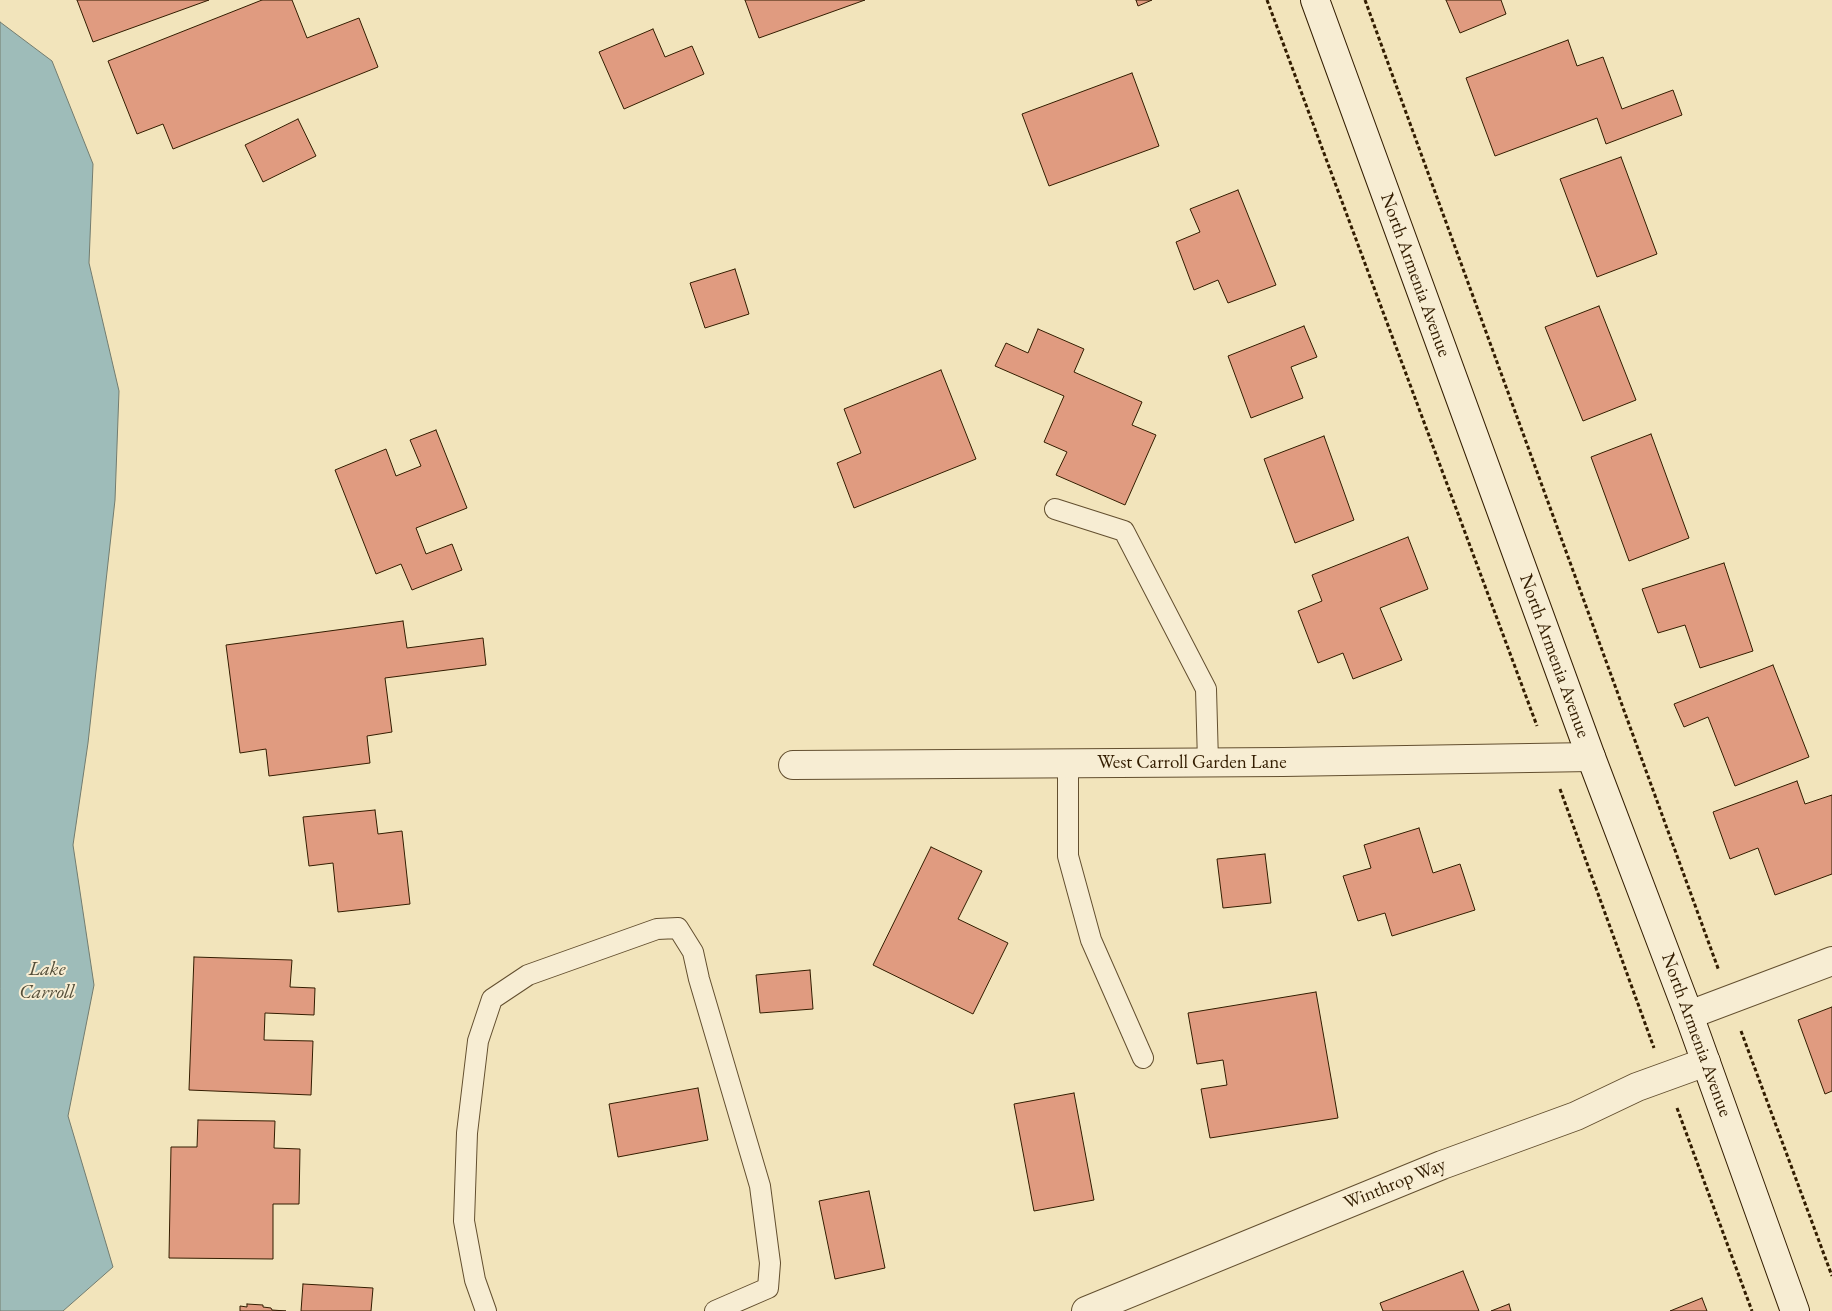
<!DOCTYPE html>
<html>
<head>
<meta charset="utf-8">
<style>
  body { margin:0 }
  canvas { display:block; background:#f2e4bb }
</style>
</head>
<body>
<canvas width="1832" height="1311"></canvas>
<script>
const ctx = document.querySelector('canvas').getContext('2d');
ctx.lineJoin = 'round';
function fill(path, color) { ctx.fillStyle = color; ctx.fill(path, 'evenodd'); }
const toPath = rows => new Path2D(rows.map(r => 'M' + r).join(''));
function strokePath(path, color, width, dash) { ctx.strokeStyle = color; ctx.lineWidth = width; ctx.lineCap = dash ? 'butt' : 'round'; ctx.setLineDash(dash || []); ctx.stroke(path); }
function write(font, color, halo, rows, align = 'center') {
  ctx.font = font + ' "EB Garamond",serif'; ctx.lineWidth = 4; ctx.setLineDash([]); ctx.textBaseline = 'middle'; ctx.strokeStyle = halo; ctx.fillStyle = color; for (const [text, x, y, turn = 0] of rows) {
    ctx.save(); ctx.translate(x, y); ctx.rotate((+turn || 0) * Math.PI / 180); ctx.textAlign = isNaN(turn) ? turn : align; if (halo) ctx.strokeText(text, 0, 0); ctx.fillText(text, 0, 0); ctx.restore();
  }
}
const water = toPath([
  [0,22,52,61,93,164,89,263,119,391,115,500,88,743,73,845,94,985,68,1116,113,1267,63,1311,0,1311,0,22]
]);
fill(water, '#9ebcb9');
strokePath(water, '#737c6f', 1);
const building = toPath([
  [77,0,209,0,93,42,77,0],
  [262,0,292,0,307,38,359,18,378,67,173,149,163,124,137,134,108,61,262,0],
  [745,0,865,0,759,38,745,0],
  [1136,0,1152,0,1138,6,1136,0],
  [1446,0,1501,0,1506,14,1460,33,1446,0],
  [653,29,665,57,692,46,704,74,624,109,599,52,653,29],
  [1568,40,1577,66,1603,57,1622,109,1673,90,1682,115,1606,144,1597,118,1495,156,1466,78,1568,40],
  [1132,73,1159,146,1049,186,1022,114,1132,73],
  [298,119,316,156,263,182,245,145,298,119],
  [1621,157,1657,254,1597,277,1560,179,1621,157],
  [1238,190,1276,285,1228,303,1218,280,1194,290,1176,242,1200,232,1190,209,1238,190],
  [735,269,749,314,705,328,690,283,735,269],
  [1599,306,1636,400,1583,421,1545,327,1599,306],
  [1304,326,1317,357,1291,367,1303,398,1251,418,1228,356,1304,326],
  [1038,329,1084,349,1074,372,1142,402,1132,425,1156,435,1125,505,1056,475,1067,452,1044,442,1064,396,995,366,1006,343,1028,353,1038,329],
  [941,370,976,459,854,508,837,463,861,453,844,409,941,370],
  [436,430,467,508,416,528,426,554,452,544,462,570,412,590,401,564,376,574,335,470,386,449,396,476,421,466,410,440,436,430],
  [1651,434,1689,538,1629,561,1591,457,1651,434],
  [1324,436,1354,520,1295,543,1264,459,1324,436],
  [1408,537,1428,589,1380,608,1402,660,1353,679,1343,653,1318,663,1298,611,1322,601,1312,575,1408,537],
  [1724,563,1753,651,1700,668,1685,625,1658,633,1642,589,1724,563],
  [403,621,407,648,483,638,486,665,385,678,392,732,367,736,370,763,269,776,266,749,240,753,226,645,403,621],
  [1773,665,1809,757,1735,786,1708,717,1684,727,1674,704,1773,665],
  [1797,781,1805,804,1832,795,1832,874,1775,895,1758,848,1730,859,1713,812,1797,781],
  [375,810,378,834,402,831,410,904,338,912,333,863,309,866,303,817,375,810],
  [1419,828,1433,873,1460,864,1475,910,1392,936,1385,913,1358,921,1343,876,1371,868,1364,845,1419,828],
  [931,847,982,871,958,919,1008,943,973,1014,873,965,931,847],
  [1265,854,1271,903,1223,908,1217,859,1265,854],
  [194,957,292,960,290,987,315,988,314,1015,265,1013,264,1040,313,1041,311,1095,189,1090,194,957],
  [810,970,813,1009,760,1013,756,975,810,970],
  [1316,992,1338,1118,1210,1138,1201,1089,1227,1085,1223,1060,1197,1064,1188,1013,1316,992],
  [1832,1007,1832,1091,1825,1094,1798,1020,1832,1007],
  [698,1088,708,1140,618,1157,609,1104,698,1088],
  [1074,1093,1094,1200,1034,1211,1014,1104,1074,1093],
  [198,1120,275,1121,274,1148,300,1149,299,1204,273,1204,273,1259,169,1258,171,1147,197,1147,198,1120],
  [869,1191,885,1268,835,1279,819,1201,869,1191],
  [1463,1271,1479,1311,1383,1311,1380,1303,1463,1271],
  [303,1284,373,1288,371,1311,301,1311,303,1284],
  [1702,1298,1707,1311,1670,1311,1702,1298],
  [247,1304,263,1305,263,1307,271,1308,272,1310,286,1311,240,1311,240,1306,247,1307,247,1304],
  [1509,1304,1511,1311,1491,1311,1509,1304]
]);
fill(building, '#e09b80');
strokePath(building, '#331d00', 1);
const service = toPath([
  [1055,509,1124,531,1206,689,1208,762],
  [1068,763,1068,856,1091,940,1143,1058],
  [486,1311,475,1280,464,1221,467,1133,478,1041,492,999,528,975,657,929,678,928,693,952,699,979,760,1186,770,1263,768,1288,715,1311]
]);
const minor = toPath([
  [793,765,1283,762,1591,757],
  [1689,1015,1832,961],
  [1086,1311,1442,1165,1576,1116,1637,1087,1706,1062]
]);
const secondary = toPath([
  [1315,0,1591,757,1689,1015,1795,1311]
]);
strokePath(service, '#634f2f', 22);
strokePath(minor, '#634f2f', 30);
strokePath(secondary, '#331d00', 30);
strokePath(toPath([
  [1267,0,1537,726],
  [1365,0,1719,971],
  [1560,789,1654,1048],
  [1741,1031,1832,1276],
  [1677,1108,1752,1311]
]), '#331d00', 3, [4, 2.5]);
strokePath(service, '#f7edd3', 20);
strokePath(minor, '#f7edd3', 28);
strokePath(secondary, '#f7edd3', 28);
write('19px', '#331d00', '#f7edd3', [
  ["North Armenia Avenue",1415,275,70],
  ["North Armenia Avenue",1554,656,70],
  ["West Carroll Garden Lane",1192,763],
  ["North Armenia Avenue",1696,1035,70],
  ["Winthrop Way",1395,1184,-22]
]);
write('italic 20px', '#534d38', '#f7edd3', [
  ["Lake",47,970],
  ["Carroll",47,993]
]);
</script>
</body>
</html>
